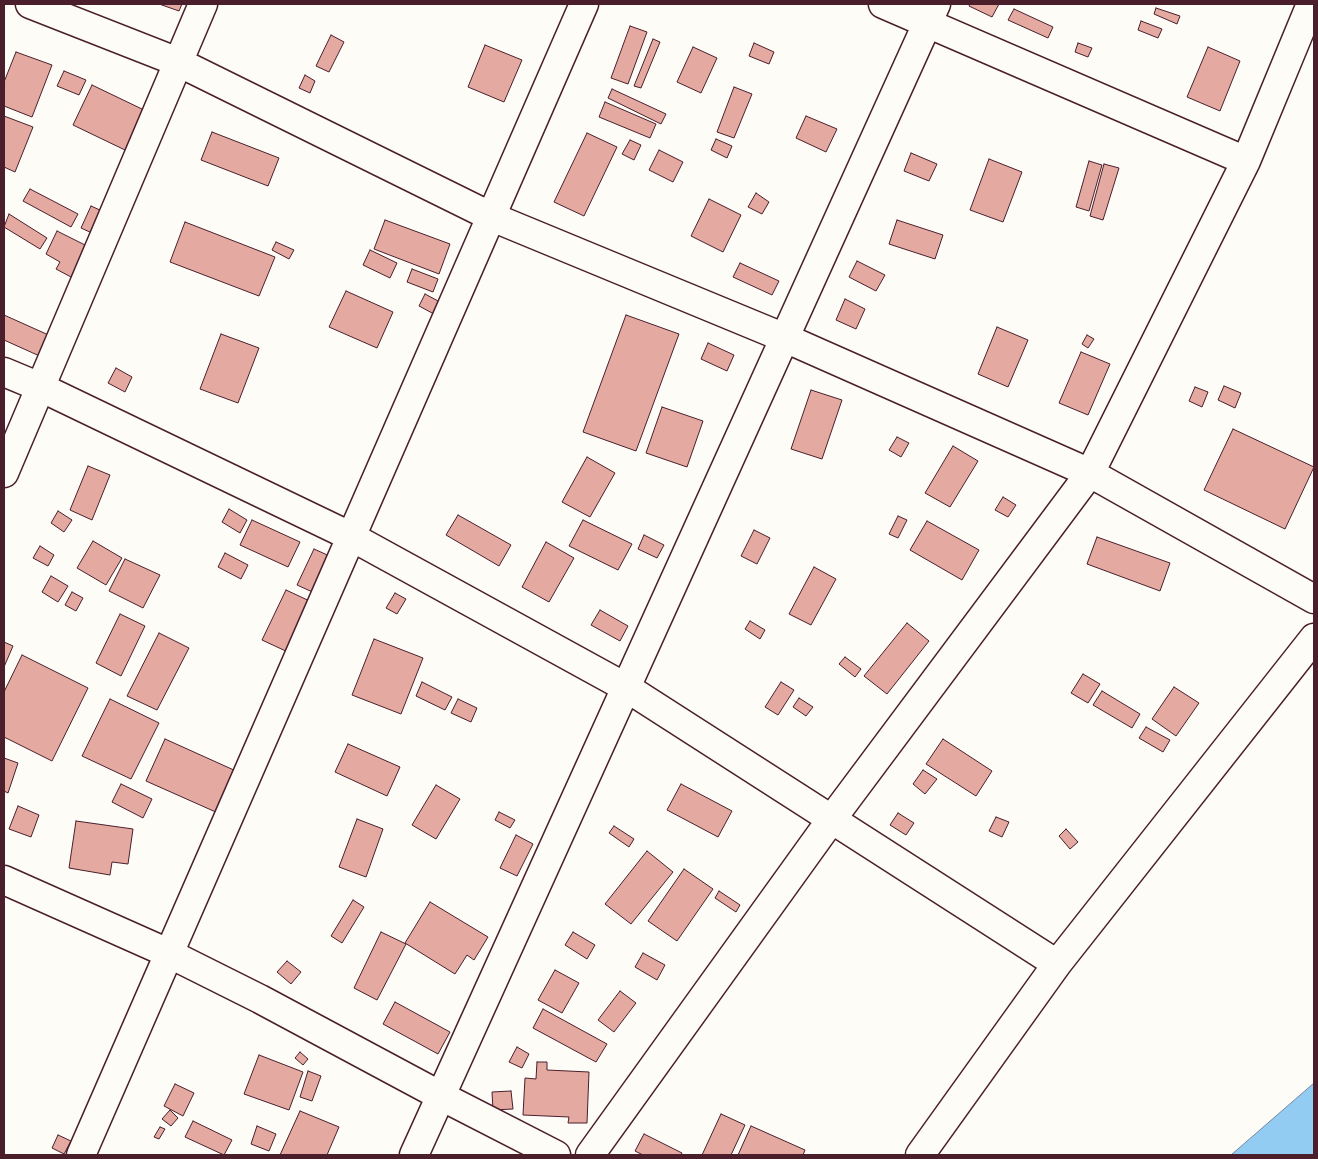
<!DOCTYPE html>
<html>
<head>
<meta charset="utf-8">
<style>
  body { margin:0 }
  #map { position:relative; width:1318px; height:1159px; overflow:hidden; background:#fdfcf7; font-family:Caveat,sans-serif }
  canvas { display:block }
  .frame { position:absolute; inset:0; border:5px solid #4a1f2b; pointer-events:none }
</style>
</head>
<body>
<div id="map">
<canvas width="1318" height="1159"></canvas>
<div class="frame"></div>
</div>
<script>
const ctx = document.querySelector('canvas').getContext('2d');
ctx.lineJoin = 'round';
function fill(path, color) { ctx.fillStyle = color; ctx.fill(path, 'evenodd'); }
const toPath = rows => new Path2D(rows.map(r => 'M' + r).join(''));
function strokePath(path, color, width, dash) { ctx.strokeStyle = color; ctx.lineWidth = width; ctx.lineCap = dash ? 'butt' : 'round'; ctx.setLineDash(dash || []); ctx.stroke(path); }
const water = toPath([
  [1314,1083,1314,1155,1231,1155,1314,1083]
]);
fill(water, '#92ccf2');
strokePath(water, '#7587a2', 1);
const building = toPath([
  [159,4,182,4,179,11,159,4],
  [970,4,999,4,992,17,969,6,970,4],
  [1156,8,1180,16,1177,24,1154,14,1156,8],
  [1014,9,1053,27,1048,38,1008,20,1014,9],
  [1141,21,1162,29,1158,38,1138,30,1141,21],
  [630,26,647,32,628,84,611,78,630,26],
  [331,35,344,42,329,72,316,66,331,35],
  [653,39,660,42,641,88,634,86,653,39],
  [754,43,774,52,769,64,749,56,754,43],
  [1078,43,1092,48,1088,57,1075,52,1078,43],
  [485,45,522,60,504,102,468,87,485,45],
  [693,47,717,58,701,93,677,82,693,47],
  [1208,47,1240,61,1220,111,1187,97,1208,47],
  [16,52,52,65,32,117,4,106,4,82,16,52],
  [64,71,86,80,79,95,57,86,64,71],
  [305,75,315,81,310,93,299,88,305,75],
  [92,85,144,110,125,150,73,125,92,85],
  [734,87,752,94,734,138,717,132,734,87],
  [612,89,666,114,661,124,608,98,612,89],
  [605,102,656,124,650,138,599,117,605,102],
  [4,116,33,127,15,172,4,167,4,116],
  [806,116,837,129,826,152,796,138,806,116],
  [212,132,279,158,268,186,201,160,212,132],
  [587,133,617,147,584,216,554,202,587,133],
  [716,139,732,146,727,158,711,150,716,139],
  [630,140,641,145,634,160,622,154,630,140],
  [659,150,683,162,673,182,649,170,659,150],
  [911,153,937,164,929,181,904,171,911,153],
  [989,159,1022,172,1003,222,970,210,989,159],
  [1089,161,1102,165,1089,211,1076,207,1089,161],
  [1104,164,1119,168,1103,220,1090,216,1104,164],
  [30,189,78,214,71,227,23,201,30,189],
  [756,193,769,202,762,214,748,207,756,193],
  [709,199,741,215,723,252,691,236,709,199],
  [91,206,102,211,92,233,81,228,91,206],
  [9,214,47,238,40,249,4,227,9,214],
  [385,220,450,244,439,274,374,249,385,220],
  [897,220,943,235,935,259,889,244,897,220],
  [185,222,275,257,259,296,170,262,185,222],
  [57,231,87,246,71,277,56,269,60,262,46,254,57,231],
  [276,242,294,250,289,259,272,250,276,242],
  [370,250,397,263,390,278,363,265,370,250],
  [857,261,885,275,876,291,849,277,857,261],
  [740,263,779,281,772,295,733,277,740,263],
  [412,269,438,279,433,292,407,282,412,269],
  [346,291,393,312,377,348,329,327,346,291],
  [425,294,440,302,434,314,419,306,425,294],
  [845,299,865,309,856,329,836,320,845,299],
  [4,315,53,337,44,358,4,340,4,315],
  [626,315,679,334,636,451,583,432,626,315],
  [997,327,1028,340,1008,387,978,374,997,327],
  [221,334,259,348,238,403,200,389,221,334],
  [1087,335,1094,339,1088,348,1082,344,1087,335],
  [708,343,734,355,727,371,701,359,708,343],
  [1081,352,1110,364,1088,415,1059,403,1081,352],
  [116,368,132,377,125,392,108,383,116,368],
  [1224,386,1241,393,1235,408,1218,400,1224,386],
  [1195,387,1208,392,1202,407,1189,401,1195,387],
  [811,390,842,400,822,459,791,449,811,390],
  [662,407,703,421,687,467,646,453,662,407],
  [1233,429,1314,467,1285,529,1204,490,1233,429],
  [897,437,909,443,901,457,889,450,897,437],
  [953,446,978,461,950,507,925,493,953,446],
  [587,457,615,473,590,517,562,502,587,457],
  [88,466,110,475,92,520,70,510,88,466],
  [1003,497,1016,505,1008,517,995,510,1003,497],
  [229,509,247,520,240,533,222,522,229,509],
  [58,511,72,520,64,532,51,523,58,511],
  [458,515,511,545,499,566,446,535,458,515],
  [898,516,907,520,898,538,889,534,898,516],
  [252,520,300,542,288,567,240,545,252,520],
  [583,520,632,544,618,570,569,546,583,520],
  [927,521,979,550,962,580,910,550,927,521],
  [754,530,770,538,757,564,741,556,754,530],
  [644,535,664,545,657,558,638,549,644,535],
  [1097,537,1170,563,1160,591,1087,564,1097,537],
  [93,541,122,558,106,585,77,568,93,541],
  [546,542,574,558,549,602,522,587,546,542],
  [40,546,54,555,48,566,33,558,40,546],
  [314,549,334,558,317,594,297,585,314,549],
  [225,553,248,565,241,579,218,567,225,553],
  [125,559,160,575,143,608,109,591,125,559],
  [814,567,836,579,811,625,789,614,814,567],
  [51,576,68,586,58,602,42,592,51,576],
  [286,590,314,603,290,653,262,640,286,590],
  [72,592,83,598,76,611,65,605,72,592],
  [395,593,406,599,397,614,386,608,395,593],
  [600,610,628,626,620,641,591,625,600,610],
  [120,614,145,626,121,676,96,663,120,614],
  [750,621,765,630,760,639,745,629,750,621],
  [907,623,929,641,887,694,864,676,907,623],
  [159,633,189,648,157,710,127,696,159,633],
  [374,639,423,658,401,714,352,695,374,639],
  [4,642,13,646,4,667,4,642],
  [22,655,88,688,52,761,4,737,4,692,22,655],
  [845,657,861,669,855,677,839,664,845,657],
  [1083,674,1100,684,1088,703,1071,693,1083,674],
  [422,682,452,697,445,710,416,696,422,682],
  [781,682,794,690,778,715,765,707,781,682],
  [1174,687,1199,703,1176,736,1152,719,1174,687],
  [1102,691,1140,714,1132,728,1093,705,1102,691],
  [799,698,813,707,806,716,793,707,799,698],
  [110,699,159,723,131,779,82,756,110,699],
  [458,699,477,708,471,722,451,713,458,699],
  [1146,727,1170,740,1163,752,1139,738,1146,727],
  [165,739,236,771,218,813,146,781,165,739],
  [943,739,992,771,976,796,926,764,943,739],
  [348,744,400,767,387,796,335,772,348,744],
  [4,758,18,763,8,793,4,791,4,758],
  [923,770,937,779,925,794,913,784,923,770],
  [121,784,152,799,143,818,112,802,121,784],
  [681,784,732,811,718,837,667,810,681,784],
  [436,785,460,799,436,839,412,825,436,785],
  [18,806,39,815,31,837,9,829,18,806],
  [499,812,515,820,510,828,495,820,499,812],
  [898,813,914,823,906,835,890,825,898,813],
  [996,817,1009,822,1002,837,989,831,996,817],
  [357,819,383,829,366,877,339,867,357,819],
  [76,821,133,829,128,864,112,862,110,875,69,868,76,821],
  [614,826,634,839,629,847,609,833,614,826],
  [1066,829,1078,842,1070,849,1059,836,1066,829],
  [516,835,533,844,517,876,500,868,516,835],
  [647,851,673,872,631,924,605,904,647,851],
  [684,869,713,889,677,941,648,921,684,869],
  [719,891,740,905,736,912,715,898,719,891],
  [353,900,364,907,342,943,331,936,353,900],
  [430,902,488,937,474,960,467,955,455,974,405,943,430,902],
  [381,932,406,944,377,1000,354,988,381,932],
  [573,932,595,945,587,959,565,945,573,932],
  [643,953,665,965,657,980,635,967,643,953],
  [287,961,301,972,291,984,277,972,287,961],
  [555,970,579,983,562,1013,538,1000,555,970],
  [620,991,636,1003,614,1032,598,1020,620,991],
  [395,1002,450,1032,438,1054,383,1024,395,1002],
  [543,1009,607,1044,596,1062,533,1028,543,1009],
  [517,1047,529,1054,522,1068,509,1062,517,1047],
  [300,1052,308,1059,303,1065,295,1058,300,1052],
  [259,1055,303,1072,289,1110,244,1094,259,1055],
  [537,1062,547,1062,547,1070,589,1072,587,1123,568,1123,569,1117,523,1115,525,1078,536,1079,537,1062],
  [308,1071,321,1076,312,1101,300,1097,308,1071],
  [175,1084,194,1093,183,1116,164,1106,175,1084],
  [511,1091,513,1109,493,1110,492,1092,511,1091],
  [170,1110,178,1118,171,1126,162,1119,170,1110],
  [300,1111,339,1127,327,1155,280,1155,300,1111],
  [721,1114,745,1125,731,1155,702,1155,721,1114],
  [193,1121,232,1140,224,1155,185,1137,193,1121],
  [257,1126,276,1134,269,1151,251,1144,257,1126],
  [751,1126,805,1150,803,1155,738,1155,751,1126],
  [160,1127,165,1129,159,1139,154,1137,160,1127],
  [644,1134,682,1153,681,1155,643,1155,635,1151,644,1134],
  [58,1135,71,1141,64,1154,52,1148,58,1135]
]);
fill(building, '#e4aaa1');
strokePath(building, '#4a1f2b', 1);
const minor = toPath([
  [30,4,178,62,492,217,785,338,1090,473,1314,599],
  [883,4,1246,161],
  [4,372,40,387,350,536,627,688,1057,964],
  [4,473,203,4],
  [4,880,168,953,260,999,441,1096,556,1155],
  [81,1155,584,4],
  [414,1155,936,4],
  [590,1155,831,820,1090,473,1246,161,1311,4],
  [920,1155,1057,964,1314,638]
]);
strokePath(minor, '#4a1f2b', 31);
strokePath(minor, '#fdfcf7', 28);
</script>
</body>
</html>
